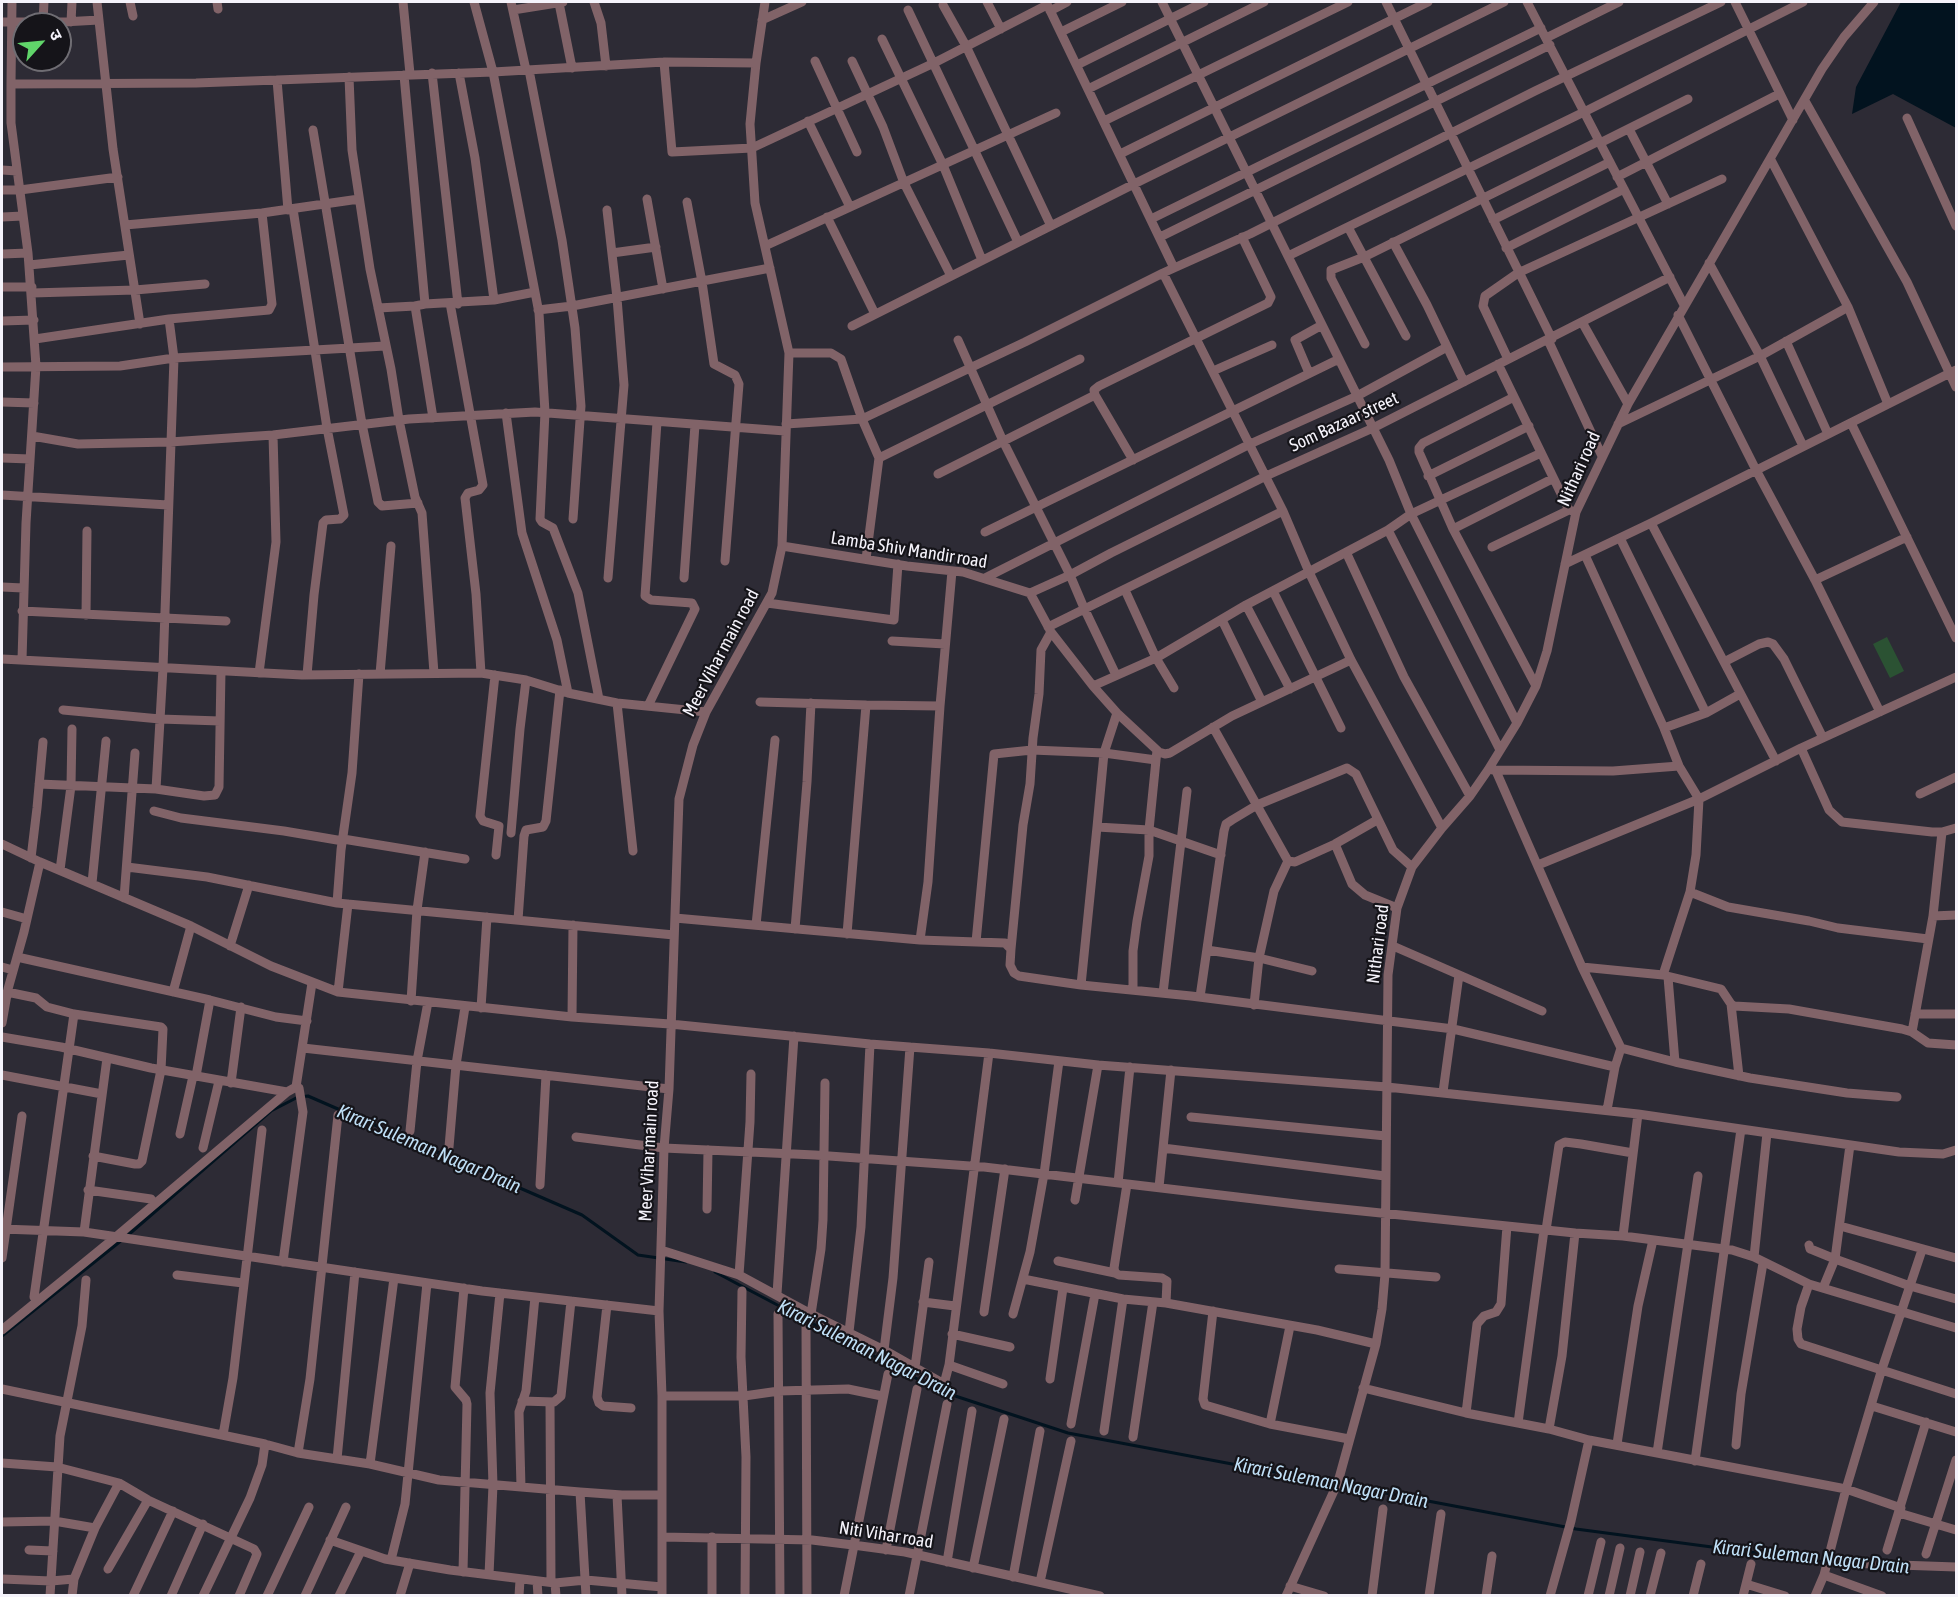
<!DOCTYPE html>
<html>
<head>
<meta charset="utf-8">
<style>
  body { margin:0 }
  #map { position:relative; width:1958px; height:1597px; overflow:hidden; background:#2d2b35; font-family:"Asap Condensed","Noto Sans Devanagari",sans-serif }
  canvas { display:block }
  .frame { position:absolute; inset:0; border:3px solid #f5f3fb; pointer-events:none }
  .north { position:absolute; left:12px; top:12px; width:60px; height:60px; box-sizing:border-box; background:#151419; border:2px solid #6f6d73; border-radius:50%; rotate:63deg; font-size:16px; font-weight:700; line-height:24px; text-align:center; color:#f5f3fb }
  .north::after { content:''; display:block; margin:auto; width:21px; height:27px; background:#60d56a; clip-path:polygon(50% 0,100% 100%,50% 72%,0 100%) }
</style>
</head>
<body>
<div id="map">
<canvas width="1958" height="1597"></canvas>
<div class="frame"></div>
<div class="north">उ</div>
</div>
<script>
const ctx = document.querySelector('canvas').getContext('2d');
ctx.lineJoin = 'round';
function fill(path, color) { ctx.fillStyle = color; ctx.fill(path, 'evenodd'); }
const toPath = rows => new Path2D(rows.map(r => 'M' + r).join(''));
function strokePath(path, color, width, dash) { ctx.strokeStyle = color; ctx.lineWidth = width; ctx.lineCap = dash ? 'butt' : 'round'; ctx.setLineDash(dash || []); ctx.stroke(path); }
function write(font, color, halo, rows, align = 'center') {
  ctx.font = font + ' "Asap Condensed",sans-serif'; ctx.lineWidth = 4.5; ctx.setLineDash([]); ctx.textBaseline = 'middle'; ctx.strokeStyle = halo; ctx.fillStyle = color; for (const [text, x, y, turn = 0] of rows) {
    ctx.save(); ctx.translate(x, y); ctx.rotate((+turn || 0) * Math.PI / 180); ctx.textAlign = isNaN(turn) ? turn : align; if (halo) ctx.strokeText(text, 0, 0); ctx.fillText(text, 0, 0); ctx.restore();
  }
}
fill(toPath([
  [1887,637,1904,671,1890,678,1873,644]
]), '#2b5233');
fill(toPath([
  [1901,2,1956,2,1956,128,1893,94,1852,114,1856,87]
]), '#02131f');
strokePath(toPath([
  [127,1236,271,1111,298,1097,308,1096,582,1215,638,1255,686,1262],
  [715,1272,940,1391,1068,1433,1576,1529,1825,1562],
  [2,1336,122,1240]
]), '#02131f', 3);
strokePath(toPath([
  [97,2,113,149,140,324],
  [130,2,133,16],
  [217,2,218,9],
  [403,2,410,74],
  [474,2,493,72,539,313,545,412,540,519,542,522,553,528,578,593,599,699],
  [511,2,526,70],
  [594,2,601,23,606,66],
  [987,2,1001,29],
  [1046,2,1174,268,1163,273,1283,511,1309,572,1351,660,1442,828],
  [1162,2,1389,460,1411,514,1517,723],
  [1386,2,1552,339],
  [1527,2,1684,305],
  [1735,2,1793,120],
  [559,3,572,68],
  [943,5,966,46,1051,226],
  [513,10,563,2],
  [908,10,1018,242],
  [1050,11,1067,2],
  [762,20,802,2],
  [2,22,63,22,99,20],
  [43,22,44,2],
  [71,22,72,2],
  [1061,32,1122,2],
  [1546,38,1619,2],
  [882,39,943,165,982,260],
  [815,61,857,152],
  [852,61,883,127,904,183,951,276],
  [664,62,672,152,752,148,934,63,1047,5],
  [1077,65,1204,2],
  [529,70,562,240,575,328,581,406,573,519],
  [432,73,458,304],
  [459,73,475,158,494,300],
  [404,75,425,304,415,306,433,418],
  [349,77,352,150,370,269,391,369,399,420,415,497,422,513,434,673],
  [277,80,288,210],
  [11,84,12,2],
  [1088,89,1264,2],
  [1805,101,1907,282,1956,387],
  [1907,118,1956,226],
  [808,121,850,207],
  [1104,121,1348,2],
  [1629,129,1668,204],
  [313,130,362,424,378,502,382,506,418,503],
  [1600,143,1688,99],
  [1120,154,1428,2],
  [1771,160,1848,307],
  [2,170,17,171],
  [1617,177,1779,94],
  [2,190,20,190,118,177],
  [647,199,663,289],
  [687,202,702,282,714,364,735,375,739,384,725,561],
  [293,209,327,428,344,515,340,519,326,520,323,523,314,595,307,675],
  [607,210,617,298,624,385,608,578],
  [2,217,23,216],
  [827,217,875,314],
  [1151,219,1541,28],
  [1493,220,1610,162],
  [125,225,262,213,359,199],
  [1348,227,1406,336],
  [1160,237,1550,45],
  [1393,242,1427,305,1464,382],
  [765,246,1056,113],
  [1506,248,1624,189],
  [612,253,656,247],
  [2,254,28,253],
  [1288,256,1584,112,1803,2],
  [1709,263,1760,356,1803,446],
  [29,265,129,255],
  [1174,268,1250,234,1535,91,1721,2],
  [2,287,32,287],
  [32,293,135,290,205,284],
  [450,303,483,485,479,490,468,493,465,498,476,594,481,673],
  [425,304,494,300,535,292],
  [378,308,415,306],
  [538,310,572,306,770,268],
  [1678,315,1756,470,1815,580,1880,712],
  [2,321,34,320],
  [1582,322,1628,404],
  [852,326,1134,184,1504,2],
  [35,339,169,319,269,310,272,304,262,213],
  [958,340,1003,441,1070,575,1084,608,1116,675],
  [1548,340,1602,456],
  [1786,341,1828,434],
  [1365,344,1331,278,1331,270,1364,257,1599,141],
  [789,353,831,353,841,359,862,419,879,458,866,559],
  [1508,359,1483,306,1485,296,1518,273,1722,179],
  [1498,364,1569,510,1576,512],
  [2,367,120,366,174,358,385,346],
  [1213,371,1272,345],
  [1309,373,1295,340,1322,325],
  [1095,395,1133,460],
  [1514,397,1423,443,1419,448,1419,452,1453,529,1536,686],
  [2,402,34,403],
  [506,413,522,533,557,640,568,693],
  [1851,423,1956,638],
  [786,424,862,419,1025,342,1163,273],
  [1618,424,1760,356,1848,307,1888,404],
  [32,436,78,444,170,442,273,435,409,419,535,412,785,431],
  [2,458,30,459],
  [879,458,1080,359],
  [938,474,1095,395,1094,390,1099,386,1268,303,1271,297,1242,237],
  [1428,476,1529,426],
  [2,495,168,505],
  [1651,523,1776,761],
  [1453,529,1552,479],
  [1388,530,1500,750],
  [985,532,1339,359],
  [1620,538,1706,713],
  [782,546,907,566,963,572,1030,593],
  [1492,547,1569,510],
  [1346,552,1404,677,1470,796],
  [1585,555,1664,728,1679,766,1699,799,1696,855,1690,892,1663,975],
  [1565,564,1651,523,1956,370],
  [952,571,940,706,928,882,920,940,1005,943,1011,949,1010,965,1014,973,1019,976,1081,985,1191,996,1453,1029,1615,1067],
  [684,578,695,425],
  [985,578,1250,444,1357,396,1447,347],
  [1815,580,1907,537],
  [2,587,23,588],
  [1125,590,1156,658,1174,688],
  [1273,591,1341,728],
  [1030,593,1070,575,1111,553,1266,476,1373,428,1670,277],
  [1030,593,1051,632,1093,686,1117,713,1159,752,1165,754,1170,753,1232,716,1351,660],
  [767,603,894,620,898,564],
  [1246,605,1290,689],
  [22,611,226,621],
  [86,615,87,531],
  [1222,620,1262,702],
  [1048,627,1283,511],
  [892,641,945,644],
  [2,659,302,675,481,673,526,680,568,693,617,703,706,712],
  [22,660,26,523,36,366,28,253,11,123,11,84,196,83,493,72,664,62,756,63],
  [1724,662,1759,644,1768,642,1773,644,1784,659,1823,738],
  [259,673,276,542,273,435],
  [380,674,391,546],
  [495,675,480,816,483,821,499,826,496,855],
  [1093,686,1156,658,1246,605,1388,530,1411,514,1541,453],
  [760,702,866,705],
  [617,703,633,851],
  [648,706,695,609,692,603,651,600,645,596,657,422],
  [63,710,160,719,220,721],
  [1213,727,1288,861,1295,862,1335,844,1377,820],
  [1664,728,1706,713,1740,694],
  [1801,748,1829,810,1842,822,1932,832,1942,832,1956,828],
  [1493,770,1613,771,1679,766],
  [1496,771,1582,967,1621,1048,1675,1062,1750,1078,1847,1093,1897,1097],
  [39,784,156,789,204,796,215,795,219,787,221,671],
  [156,789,163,668,174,358,169,319],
  [1920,794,1956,777],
  [154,811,181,818,284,831,343,841],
  [1097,827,1104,753,1156,760],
  [511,833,520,729,526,680],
  [343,839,465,859],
  [2,844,40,862,191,926,271,966,338,992,572,1017,670,1024,870,1044,989,1053,1098,1065,1387,1087,1638,1114,1899,1152,1943,1154,1956,1150],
  [1335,844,1352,884,1365,895,1397,908],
  [31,858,37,808,43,742],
  [1538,865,1699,799,1801,748,1956,677],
  [127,867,207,877,337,903,674,935],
  [60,870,71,786,72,729],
  [92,883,106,741],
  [1690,892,1728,907,1809,921,1838,928,1928,939],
  [124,898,135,753],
  [337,903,341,850,352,773,359,674],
  [2,912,27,919],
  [1933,916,1942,832],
  [675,918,920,940],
  [518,920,524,836,526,830,543,827,546,821,560,690],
  [756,925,775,740],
  [795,929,807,782,811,703],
  [847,934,866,705,940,706],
  [976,942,994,754,1032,750,1104,753,1117,713],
  [230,946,249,885],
  [1393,946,1542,1011],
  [1011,949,1023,825,1030,784,1033,738,1039,694,1041,650,1051,632],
  [1207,950,1259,958,1312,971],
  [17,957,210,1000,276,1017,307,1021],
  [2,967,13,970],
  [1582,967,1663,975,1721,989,1731,1004,1734,1006,1789,1009,1902,1029,1912,1032,1928,1043,1956,1045],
  [1668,977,1675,1062],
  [1081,985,1097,827,1149,830,1157,750],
  [1133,990,1133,951,1137,921,1149,856,1149,830,1221,855],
  [7,992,36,998,47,1007,74,1014,161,1027,163,1029,161,1070,142,1161,139,1164,135,1164,93,1156],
  [173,992,191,926],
  [338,992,348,904],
  [1163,993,1187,791],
  [1200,997,1224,831,1226,824,1232,820,1257,805,1347,768,1356,774,1393,850,1412,867],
  [411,1001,417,910,425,852],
  [1731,1004,1739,1076],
  [1254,1005,1259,958,1274,891,1288,861],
  [481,1008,487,917],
  [1915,1014,1956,1014],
  [572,1017,573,925],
  [2,1023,8,989,24,932,40,862],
  [1912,1032,1933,916,1956,915],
  [2,1037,61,1047,151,1068,287,1092],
  [303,1048,669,1089],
  [2,1075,102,1094],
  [196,1076,210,1000],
  [231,1083,241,1007],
  [1443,1092,1459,975],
  [1607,1110,1615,1067,1621,1048],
  [1191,1117,1386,1136],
  [410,1131,417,1061,428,1002],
  [180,1134,193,1076],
  [576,1137,664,1148,815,1155,984,1167,1313,1206,1575,1233,1623,1236,1732,1250,1754,1257,1809,1284,1956,1328],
  [449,1147,456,1065,465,1007],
  [203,1148,219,1081],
  [1163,1148,1385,1176],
  [1118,1183,1130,1067],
  [1127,1184,1114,1268,1115,1273,1119,1275,1162,1278,1167,1281,1166,1303],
  [540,1185,546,1075],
  [1159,1187,1171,1070],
  [88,1190,151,1199],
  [1075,1200,1098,1065],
  [707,1209,708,1150],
  [1840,1226,1956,1258],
  [2,1229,84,1232,482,1291,659,1311],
  [1546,1230,1559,1145,1565,1142,1581,1144,1633,1153],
  [84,1232,107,1058],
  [1623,1236,1638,1114],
  [1809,1245,1810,1249,1813,1250,1835,1259,1910,1286,1956,1299],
  [661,1250,739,1275,811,1314,884,1350,944,1384,949,1365,989,1053],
  [1754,1257,1767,1133],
  [2,1258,22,1116],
  [1058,1261,1115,1273],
  [283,1262,303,1112,299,1088],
  [1339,1269,1436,1277],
  [177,1275,243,1283],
  [739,1275,750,1122,751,1074],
  [1023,1279,1123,1299,1166,1303,1317,1330,1376,1344],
  [1809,1284,1801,1307,1797,1329,1798,1339,1801,1344,1956,1394],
  [1823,1288,1835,1259,1850,1145],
  [742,1291,741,1357,746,1457,745,1596],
  [777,1294,794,1036],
  [34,1297,74,1014],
  [923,1302,955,1306],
  [607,1305,597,1397,599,1403,603,1406,631,1408],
  [1213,1311,1203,1399,1205,1405,1270,1424,1349,1439],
  [984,1312,1005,1169],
  [778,1314,780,1596],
  [811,1314,821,1249,823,1220,825,1083],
  [1013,1314,1030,1252,1044,1174,1059,1061],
  [806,1326,807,1596],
  [2,1330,117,1236,287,1092,296,1087,312,983],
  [849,1332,861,1227,870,1044],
  [952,1334,1010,1347],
  [884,1350,893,1278,910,1047],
  [949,1365,1003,1384],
  [915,1367,929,1262],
  [1050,1379,1063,1288],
  [1363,1388,1466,1413,1549,1429,1589,1440,1846,1489,1901,1508],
  [2,1389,265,1444,298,1453,370,1464,439,1480,580,1492,622,1495,662,1495],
  [662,1396,744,1396,779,1391,848,1389,882,1396],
  [522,1401,554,1402,561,1396,571,1301],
  [550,1402,551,1582],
  [1872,1406,1956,1432],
  [1466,1413,1477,1324,1484,1316,1496,1312,1501,1304,1507,1226],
  [1518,1423,1544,1230],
  [1071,1424,1095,1294],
  [1270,1424,1290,1326],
  [1549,1429,1562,1356,1575,1233],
  [1104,1431,1123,1299],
  [223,1435,233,1378,262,1130],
  [1133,1437,1153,1302],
  [1617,1444,1638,1306,1653,1240],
  [1736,1445,1741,1394,1763,1263],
  [298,1453,310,1379,338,1115],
  [1657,1453,1698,1176],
  [337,1459,355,1272],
  [1695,1461,1741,1129],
  [2,1463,57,1467,119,1483,148,1500,254,1549,257,1554,255,1559,239,1596],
  [370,1464,394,1278],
  [521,1487,519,1412,526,1391,535,1297],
  [580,1492,586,1596],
  [617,1495,622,1596],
  [1899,1513,1956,1530],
  [2,1522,54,1521,95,1528],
  [662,1537,812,1540,853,1545,905,1552,1100,1596],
  [330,1540,385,1559,450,1570,555,1583,586,1580,662,1587],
  [29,1550,53,1551],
  [886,1550,917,1389],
  [1887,1550,1926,1422],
  [1926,1554,1956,1460],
  [1829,1558,1843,1562,1870,1564,1956,1567],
  [391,1560,405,1504,427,1283],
  [947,1562,972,1411],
  [973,1568,1004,1419],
  [108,1569,148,1500],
  [463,1572,467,1404,466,1400,455,1387,464,1288],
  [489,1575,493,1485,490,1393,500,1293],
  [1824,1575,1882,1596],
  [1013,1577,1040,1431],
  [2,1579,51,1581,74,1579],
  [537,1581,538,1596],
  [1040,1582,1071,1441],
  [555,1583,556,1596],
  [1746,1584,1785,1596],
  [1290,1586,1324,1596],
  [50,1596,60,1436,82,1326,86,1280],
  [72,1596,74,1579,95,1528,119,1483],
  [133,1596,173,1511],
  [171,1596,203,1524],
  [203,1596,250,1498,262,1465,265,1444],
  [267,1596,309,1507],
  [305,1596,346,1507],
  [339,1596,361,1551],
  [400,1596,410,1563],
  [519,1596,520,1580],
  [662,1596,662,1396,659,1311,664,1148,669,1089,679,799,693,745,706,712,772,593,782,546,789,353,755,203,750,124,756,63,765,2],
  [712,1596,712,1537],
  [844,1596,888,1374],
  [909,1596,947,1404],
  [1286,1596,1338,1482,1376,1344,1382,1309,1385,1274,1388,975,1397,908,1412,867,1442,828,1470,796,1488,770,1517,723,1536,686,1547,651,1576,512,1628,404,1822,69,1844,37,1874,2],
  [1372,1596,1383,1509],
  [1429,1596,1441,1514],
  [1486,1596,1492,1556],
  [1550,1596,1571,1521,1589,1440],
  [1588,1596,1601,1542],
  [1609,1596,1620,1548],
  [1630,1596,1640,1552],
  [1650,1596,1661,1553],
  [1693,1596,1701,1564],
  [1743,1596,1751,1564],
  [1815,1596,1824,1575,1846,1489,1881,1372,1922,1250]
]), '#816368', 9);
write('18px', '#f5f3fb', '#151419', [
  ["Som Bazaar street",1344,422,-25],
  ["Nithari road",1579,469,-66],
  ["Lamba Shiv Mandir road",909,550,9],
  ["Meer Vihar main road",721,653,-62],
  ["Nithari road",1378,944,-83],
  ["Meer Vihar main road",649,1151,-87],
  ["Niti Vihar road",886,1535,9]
]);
write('italic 20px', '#bfdff6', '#151419', [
  ["Kirari Suleman Nagar Drain",429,1149,23],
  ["Kirari Suleman Nagar Drain",867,1350,27],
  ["Kirari Suleman Nagar Drain",1331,1483,11],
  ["Kirari Suleman Nagar Drain",1811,1557,6]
]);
</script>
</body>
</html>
